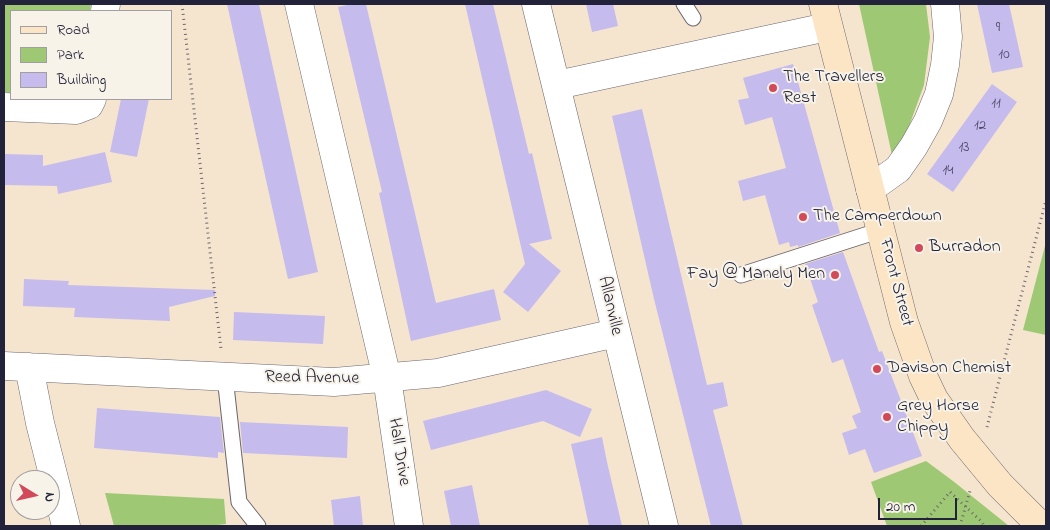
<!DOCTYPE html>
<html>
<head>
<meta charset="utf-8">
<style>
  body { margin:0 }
  #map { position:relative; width:1050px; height:530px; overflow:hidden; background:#f5e5cf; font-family:"Indie Flower",sans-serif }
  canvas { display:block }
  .frame { position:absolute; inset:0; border:5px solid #22223b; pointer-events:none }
  .legend { position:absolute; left:10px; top:10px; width:162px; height:90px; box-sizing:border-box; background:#f7f3e8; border:1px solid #a29fa3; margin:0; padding:6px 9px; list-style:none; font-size:15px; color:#22223b }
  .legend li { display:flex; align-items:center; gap:10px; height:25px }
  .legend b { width:25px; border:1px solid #a29fa3 }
  .north { position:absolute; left:10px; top:470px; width:50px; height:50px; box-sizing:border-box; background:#f7f3e8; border:1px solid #a29fa3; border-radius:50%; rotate:99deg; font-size:14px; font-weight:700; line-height:20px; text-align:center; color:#22223b }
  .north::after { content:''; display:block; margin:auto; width:18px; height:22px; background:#d1495b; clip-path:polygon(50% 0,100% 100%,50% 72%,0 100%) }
  .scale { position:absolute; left:878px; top:498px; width:79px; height:22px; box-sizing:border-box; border:2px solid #22223b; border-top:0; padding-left:6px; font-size:15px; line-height:18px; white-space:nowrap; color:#22223b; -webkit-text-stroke:4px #f7f3e8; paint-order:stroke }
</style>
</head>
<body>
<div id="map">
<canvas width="1050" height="530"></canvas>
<div class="frame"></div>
<ul class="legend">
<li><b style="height:6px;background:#fce5c4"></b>Road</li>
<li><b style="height:14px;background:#9ec874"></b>Park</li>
<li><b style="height:14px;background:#c6bbed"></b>Building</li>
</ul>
<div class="north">N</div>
<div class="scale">20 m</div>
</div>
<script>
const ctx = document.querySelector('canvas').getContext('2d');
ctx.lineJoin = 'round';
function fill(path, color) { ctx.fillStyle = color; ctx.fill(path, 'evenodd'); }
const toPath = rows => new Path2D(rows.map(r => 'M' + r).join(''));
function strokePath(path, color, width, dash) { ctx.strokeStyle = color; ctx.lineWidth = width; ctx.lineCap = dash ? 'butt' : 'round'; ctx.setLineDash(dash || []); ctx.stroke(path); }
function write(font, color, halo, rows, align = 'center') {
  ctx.font = font + ' "Indie Flower",sans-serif'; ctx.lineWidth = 4; ctx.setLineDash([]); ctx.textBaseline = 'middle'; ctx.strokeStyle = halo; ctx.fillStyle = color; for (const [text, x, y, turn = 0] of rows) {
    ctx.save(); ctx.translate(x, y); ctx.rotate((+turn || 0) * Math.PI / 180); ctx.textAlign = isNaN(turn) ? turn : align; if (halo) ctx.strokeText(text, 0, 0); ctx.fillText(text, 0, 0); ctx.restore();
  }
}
fill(toPath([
  [4,4,91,4,90,11,11,11,11,93,4,92],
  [859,4,926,4,930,37,924,85,908,129,892,155],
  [1046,242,1046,335,1023,330],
  [926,461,953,481,1009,526,887,526,871,482],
  [105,493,224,499,226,524,209,526,114,526]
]), '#9ec874');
fill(toPath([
  [227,4,259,4,318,272,288,279],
  [352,4,366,4,436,303,494,289,501,320,411,341,379,193,382,192,338,7],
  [465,4,493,4,529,154,532,153,552,239,529,244,561,271,528,312,503,292,525,264],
  [586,4,613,4,618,26,592,32],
  [977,4,1009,4,1023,67,992,73],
  [793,64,840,233,798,247,798,245,790,247,789,242,779,245,765,195,743,201,738,181,786,168,772,117,745,125,738,100,749,98,743,78],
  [992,84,1017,102,953,192,927,174],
  [121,99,149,99,137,157,110,152],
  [642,109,707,385,723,382,728,406,713,410,743,526,711,526,654,299,612,116],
  [105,152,112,182,58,194,57,186,4,185,4,154,43,155,43,166],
  [843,252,879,352,882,351,922,456,874,473,865,449,849,455,842,433,857,428,852,416,861,412,843,359,832,363,812,305,818,302,805,264],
  [24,279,69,281,68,285,215,290,215,296,169,307,170,321,74,317,75,308,23,306],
  [234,312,325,316,323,344,233,340],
  [546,390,592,409,580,437,543,421,431,450,423,421],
  [97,408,220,417,224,453,218,452,218,458,94,448],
  [240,422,348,427,347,458,243,453],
  [602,437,607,462,622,526,589,526,582,493,571,444],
  [472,485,480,526,451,526,444,491],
  [360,496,363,526,334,526,331,500]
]), '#c6bbed');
const service = toPath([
  [684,4,693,18],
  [741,275,881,230],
  [225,377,239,502,258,526]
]);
const minor = toPath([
  [299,4,387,378,409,526],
  [536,4,664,526],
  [105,11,106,4],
  [557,85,827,27],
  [4,107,76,110,89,105,92,99],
  [870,189,898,169,914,146,928,121,939,94,945,65,948,37,945,4],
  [4,366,334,382,438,373,616,333],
  [29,367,40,423,66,526]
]);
const secondary = toPath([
  [823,4,904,322,923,376,934,399,962,439,1000,485,1041,526]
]);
strokePath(service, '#6c666f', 17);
strokePath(minor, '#6c666f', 29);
strokePath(secondary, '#6c666f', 29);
strokePath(toPath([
  [182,4,221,349],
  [987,427,1046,200],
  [921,526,950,492,982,522,984,526],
  [960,526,970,491]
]), '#6c666f', 3, [1, 4]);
strokePath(service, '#fff', 15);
strokePath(minor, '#fff', 28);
strokePath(secondary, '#fce5c4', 28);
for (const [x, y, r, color] of [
  [773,88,5,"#d1495b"],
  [803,217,5,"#d1495b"],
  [919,248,5,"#d1495b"],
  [835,275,5,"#d1495b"],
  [877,369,5,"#d1495b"],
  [887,417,5,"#d1495b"]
]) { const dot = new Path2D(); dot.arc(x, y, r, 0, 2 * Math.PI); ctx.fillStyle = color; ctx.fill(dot); strokePath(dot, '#f7f3e8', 2); }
write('15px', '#4b4868', null, [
  ["9",998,29],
  ["10",1004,56],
  ["11",996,105],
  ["12",980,127],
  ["13",964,149],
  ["14",948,172]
]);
write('18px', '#22223b', '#f7f3e8', [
  ["The Travellers",783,78],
  ["Rest",783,99],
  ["The Camperdown",813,217],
  ["Burradon",929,248],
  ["Fay @ Manely Men",825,275,"right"],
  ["Davison Chemist",887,369],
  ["Grey Horse",897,407],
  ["Chippy",897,428]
], 'left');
write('18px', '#22223b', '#f7f3e8', [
  ["Front Street",895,283,75],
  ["Allanville",609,306,77],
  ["Reed Avenue",312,379,1],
  ["Hall Drive",398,452,81]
]);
</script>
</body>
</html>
